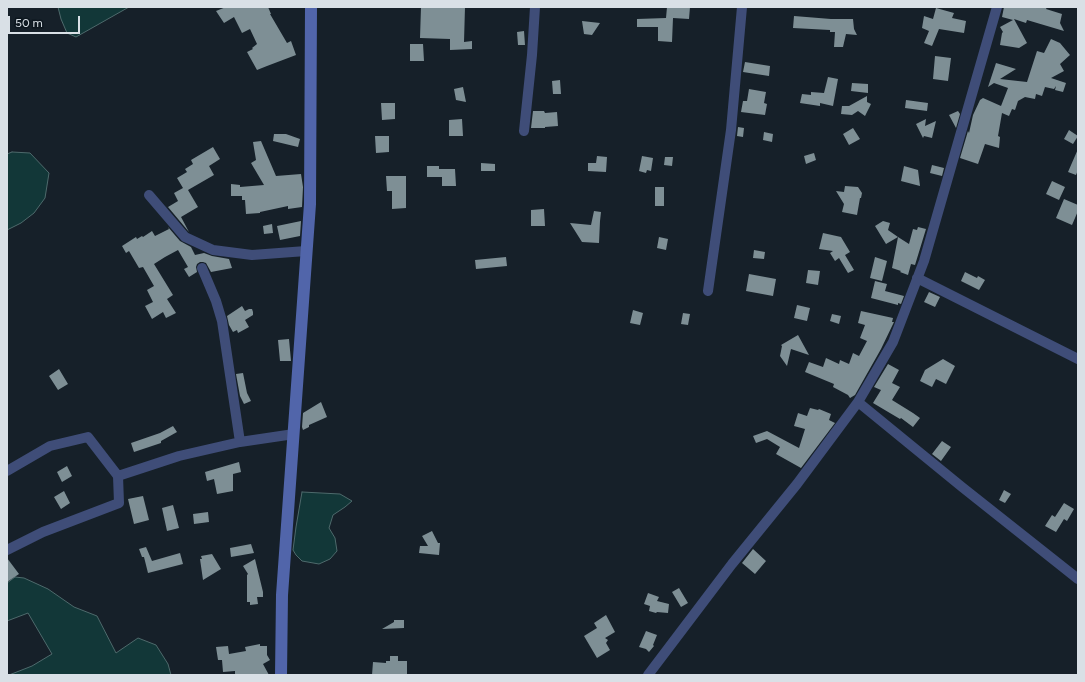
<!DOCTYPE html>
<html>
<head>
<meta charset="utf-8">
<style>
  body { margin:0 }
  #map { position:relative; width:1085px; height:682px; overflow:hidden; background:#162029; font-family:Figtree,sans-serif }
  canvas { display:block }
  .frame { position:absolute; inset:0; border:8px solid #d9e0e6; pointer-events:none }
  .scale { position:absolute; left:8px; top:16px; width:72px; height:18px; box-sizing:border-box; border:2px solid #d9e0e6; border-top:0; padding-left:5px; font-size:12px; line-height:14px; white-space:nowrap; color:#d9e0e6; -webkit-text-stroke:3px #0d171f; paint-order:stroke }
</style>
</head>
<body>
<div id="map">
<canvas width="1085" height="682"></canvas>
<div class="frame"></div>
<div class="scale">50 m</div>
</div>
<script>
const ctx = document.querySelector('canvas').getContext('2d');
ctx.lineJoin = 'round';
function fill(path, color) { ctx.fillStyle = color; ctx.fill(path, 'evenodd'); }
const toPath = rows => new Path2D(rows.map(r => 'M' + r).join(''));
function strokePath(path, color, width, dash) { ctx.strokeStyle = color; ctx.lineWidth = width; ctx.lineCap = dash ? 'butt' : 'round'; ctx.setLineDash(dash || []); ctx.stroke(path); }
const water = toPath([
  [58,7,129,7,76,37,67,33,61,19,58,7],
  [12,152,30,153,49,173,45,198,34,213,21,223,7,230,7,154,12,152],
  [302,492,340,494,352,501,345,507,333,515,329,528,335,538,337,551,330,559,319,564,302,561,296,555,293,550,296,527,302,492],
  [15,577,24,578,48,589,74,607,97,616,116,653,138,638,156,645,168,664,171,675,9,675,32,666,52,654,28,613,7,621,7,583,15,577]
]);
fill(water, '#123738');
strokePath(water, '#4e6a6c', 1);
fill(toPath([
  [226,7,268,7,271,14,270,14,287,43,291,41,296,55,267,66,257,70,247,52,253,49,252,48,257,44,250,29,242,33,234,17,224,23,216,11],
  [421,7,465,7,464,42,472,41,472,49,450,50,450,39,420,38],
  [667,7,690,7,689,19,673,18,672,42,658,41,658,27,637,27,637,19,666,18],
  [1004,7,1047,7,1046,9,1062,14,1060,23,1064,31,1027,20,1026,23,1014,19,1027,43,1019,48,1000,45,1002,33,1003,32,1000,27,1013,20,1002,17],
  [936,8,954,13,952,18,966,21,964,33,939,29,932,46,924,43,929,31,922,28,924,16,933,19],
  [794,16,831,19,853,19,854,29,857,35,846,34,843,47,834,47,835,32,830,32,830,30,793,28],
  [582,21,600,23,592,35,584,34],
  [524,31,525,45,518,45,517,32],
  [1051,39,1060,43,1070,55,1060,64,1064,71,1051,78,1066,83,1063,92,1055,90,1056,86,1054,89,1045,87,1042,96,1036,94,1035,99,1025,97,1018,101,1015,110,1012,109,1009,116,1002,113,998,136,1000,137,999,148,985,144,978,164,960,158,968,131,969,133,973,115,980,100,983,98,1001,106,1008,88,994,83,988,87,996,63,1016,69,1000,79,1027,82,1037,51,1044,53],
  [410,44,423,44,424,61,410,61],
  [935,56,951,58,948,81,933,79],
  [745,62,770,66,769,76,743,72],
  [828,77,838,79,833,106,820,103,820,106,800,103,802,94,811,95,811,92,824,93],
  [560,80,561,94,553,94,552,81],
  [852,83,868,84,868,93,851,91],
  [463,87,466,102,456,100,454,89],
  [749,89,766,92,764,103,767,104,765,115,741,112,743,101,747,101],
  [867,96,867,102,871,104,865,116,858,111,852,115,841,114,842,106,849,106],
  [906,100,928,103,927,111,905,108],
  [381,103,395,103,395,119,382,120],
  [533,111,544,111,545,113,557,112,558,126,545,127,545,128,531,128],
  [958,111,960,114,956,128,949,115],
  [462,119,463,136,449,136,449,120],
  [926,119,925,126,936,121,932,138,924,136,923,138,916,124],
  [738,127,744,128,743,137,737,136],
  [853,128,860,139,849,145,843,134],
  [1069,130,1078,136,1073,144,1064,139],
  [764,132,773,134,772,142,763,140],
  [274,134,286,134,300,139,298,147,273,141],
  [375,136,389,136,389,152,376,153],
  [261,141,276,176,301,174,303,187,302,207,288,209,288,206,260,212,260,213,246,214,245,200,242,200,242,196,231,196,231,184,240,185,240,187,264,185,251,163,256,160,253,142],
  [213,147,220,159,209,166,214,175,188,190,198,207,181,217,189,232,168,207,178,201,174,193,183,188,177,178,187,172,185,169,193,164,191,160],
  [1078,149,1078,170,1076,175,1068,172],
  [814,153,816,160,806,164,804,156],
  [597,156,607,157,606,172,588,171,588,163,596,163],
  [642,156,653,158,651,171,647,170,646,173,639,171],
  [665,157,673,157,672,166,664,165],
  [481,163,495,164,495,171,481,171],
  [932,165,944,168,942,176,930,173],
  [427,166,439,166,439,169,455,169,456,186,442,186,442,177,427,177],
  [904,166,918,170,920,186,901,181],
  [386,176,406,176,406,208,392,209,392,191,387,191],
  [1052,181,1065,187,1059,200,1046,194],
  [845,186,858,187,862,193,861,198,860,198,857,215,842,212,844,204,836,191,844,192],
  [655,187,664,187,664,206,655,206],
  [1064,199,1078,205,1078,211,1072,225,1056,218],
  [544,209,545,226,531,226,531,210],
  [594,211,601,212,600,221,599,243,582,242,570,223,591,225],
  [301,221,300,236,280,240,277,226],
  [883,221,890,223,888,230,898,237,886,244,875,226],
  [272,224,273,233,264,234,263,226],
  [168,227,180,241,191,247,195,255,204,253,212,256,229,259,232,268,211,272,206,263,203,262,200,262,197,264,196,267,197,272,189,277,184,269,188,267,178,250,165,257,154,264,173,295,167,299,176,313,166,318,163,312,152,319,145,306,153,302,147,290,154,286,143,267,139,268,129,251,126,253,122,246,136,237,137,239,142,236,143,237,152,231,155,236,169,229],
  [918,227,926,229,915,265,911,264,908,275,900,272,901,271,892,268,898,237,909,244,913,229,917,230],
  [823,233,841,237,850,252,845,255,854,270,848,273,839,258,835,261,830,253,833,251,819,249],
  [659,237,668,239,666,250,657,248],
  [754,250,765,252,764,259,753,258],
  [506,257,507,266,476,269,475,260],
  [875,257,887,261,882,281,870,278],
  [808,270,820,271,818,285,806,283],
  [965,272,977,278,978,276,985,280,979,290,961,281],
  [749,274,776,279,773,296,746,291],
  [875,281,887,284,885,291,904,296,901,304,898,303,898,305,871,298],
  [929,292,940,297,935,307,924,302],
  [797,305,810,308,807,321,794,318],
  [242,306,245,311,249,309,252,309,253,312,253,315,245,320,249,327,238,333,237,330,233,332,229,325,227,316],
  [633,310,643,313,640,325,630,323],
  [861,311,893,318,892,322,894,322,881,349,855,395,850,398,848,395,833,387,834,384,805,372,809,362,823,367,826,358,839,364,840,360,849,364,853,353,859,356,867,341,860,338,865,325,858,323],
  [683,313,690,314,688,325,681,324],
  [832,314,841,316,839,324,830,321],
  [798,335,809,355,791,349,787,366,780,356,782,346,781,345],
  [289,339,291,361,280,361,278,340],
  [943,359,955,366,946,384,936,379,932,387,920,381,925,370],
  [888,364,899,370,892,383,900,387,892,400,913,413,920,418,913,427,901,418,900,419,873,403,881,390,874,387],
  [59,369,68,384,58,390,49,376],
  [243,373,247,393,251,401,244,404,240,396,236,374],
  [321,402,327,417,309,425,309,427,303,430,302,427,303,413],
  [810,408,818,410,819,409,831,414,829,420,835,423,801,468,776,454,780,447,767,439,756,443,753,436,767,431,799,448,805,429,794,426,798,413,807,416],
  [173,426,177,432,161,441,161,443,134,452,131,443,160,433],
  [942,441,951,447,941,461,932,454],
  [239,462,241,472,233,474,233,491,217,494,214,479,207,481,205,472],
  [67,466,72,476,62,482,57,472],
  [1004,490,1011,494,1005,503,999,500],
  [64,491,70,503,61,509,54,497],
  [143,496,149,520,134,524,128,499],
  [1064,503,1074,509,1067,521,1064,519,1056,532,1045,526,1052,515,1055,517],
  [173,505,179,528,167,531,162,508],
  [208,512,209,522,194,524,193,514],
  [432,531,438,543,440,543,439,555,419,553,420,546,428,546,422,536],
  [251,544,254,553,231,557,230,548],
  [146,547,152,561,180,553,183,564,148,573,144,557,142,557,139,549],
  [753,549,766,561,755,574,742,563],
  [212,554,221,569,203,580,200,559,202,559,201,556],
  [7,558,19,574,7,582],
  [255,559,263,592,263,597,257,597,258,604,250,605,250,602,247,602,247,575,248,574,243,566],
  [679,588,688,603,681,607,672,592],
  [648,593,659,597,657,601,669,604,668,613,657,612,656,613,649,611,650,606,644,604],
  [606,615,615,632,605,638,608,640,606,643,610,650,597,658,584,636,597,628,594,623],
  [394,620,404,620,404,628,382,629,394,622],
  [646,631,657,635,653,645,654,646,649,652,646,649,639,647],
  [260,644,260,646,267,646,267,655,270,660,263,664,269,675,235,675,235,671,223,672,222,660,218,660,216,647,228,646,229,654,246,651,245,647],
  [390,656,398,656,398,661,407,661,407,675,372,675,373,662,386,663,386,661,390,661]
]), '#7e8f95');
strokePath(toPath([
  [524,131,532,55,535,7],
  [149,195,185,237,213,250,252,255,306,251],
  [202,268,216,301,222,321,240,442],
  [917,278,1078,359],
  [708,291,731,130,742,7],
  [858,402,962,487,1078,579],
  [7,471,50,446,88,437,118,476,119,503,43,532,7,550],
  [118,476,179,456,240,442,294,434],
  [648,675,732,564,797,484,858,402,893,342,924,261,997,7]
]), '#3f4d78', 10);
strokePath(toPath([
  [281,675,282,595,310,204,311,7]
]), '#5165aa', 12);
</script>
</body>
</html>
